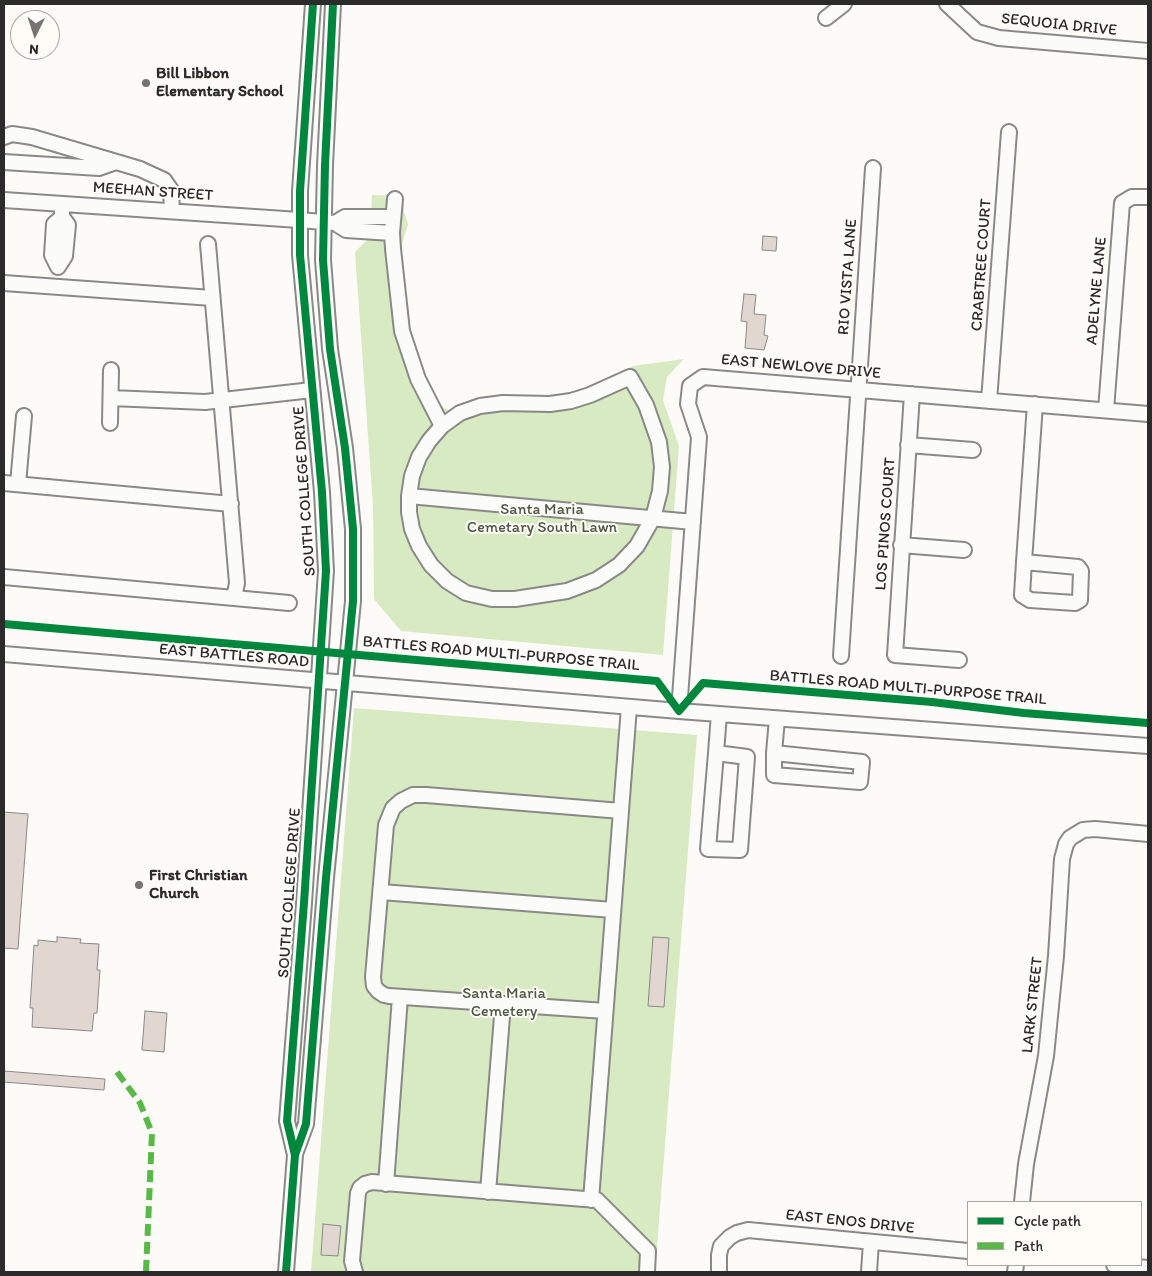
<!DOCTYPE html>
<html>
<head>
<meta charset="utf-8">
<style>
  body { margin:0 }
  #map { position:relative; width:1152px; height:1276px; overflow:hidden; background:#fcfbf8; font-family:Itim,sans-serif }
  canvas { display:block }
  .frame { position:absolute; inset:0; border:5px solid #2b2b2b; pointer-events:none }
  .legend { position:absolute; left:967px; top:1201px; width:175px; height:65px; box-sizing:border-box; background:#fdfcf7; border:1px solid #a9a8a5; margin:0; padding:6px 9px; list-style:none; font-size:15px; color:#2b2b2b }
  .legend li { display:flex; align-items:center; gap:10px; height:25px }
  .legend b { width:25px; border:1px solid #a9a8a5 }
  .north { position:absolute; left:10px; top:10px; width:50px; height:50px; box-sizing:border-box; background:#fdfcf7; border:1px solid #a9a8a5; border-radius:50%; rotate:184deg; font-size:14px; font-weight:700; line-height:20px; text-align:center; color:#2b2b2b }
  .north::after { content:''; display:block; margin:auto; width:18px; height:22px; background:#747473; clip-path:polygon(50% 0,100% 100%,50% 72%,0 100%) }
</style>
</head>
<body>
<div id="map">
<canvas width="1152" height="1276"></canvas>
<div class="frame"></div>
<ul class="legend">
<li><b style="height:6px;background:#00873e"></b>Cycle path</li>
<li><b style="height:6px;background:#58b947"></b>Path</li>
</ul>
<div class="north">N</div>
</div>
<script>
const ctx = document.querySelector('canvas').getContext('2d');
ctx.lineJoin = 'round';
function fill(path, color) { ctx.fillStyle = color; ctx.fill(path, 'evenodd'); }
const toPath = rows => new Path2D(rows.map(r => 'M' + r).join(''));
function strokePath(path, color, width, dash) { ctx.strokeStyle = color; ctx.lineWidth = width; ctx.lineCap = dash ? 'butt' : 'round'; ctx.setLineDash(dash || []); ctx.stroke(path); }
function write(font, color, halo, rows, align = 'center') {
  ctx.font = font + ' Itim,sans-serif'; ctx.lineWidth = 4; ctx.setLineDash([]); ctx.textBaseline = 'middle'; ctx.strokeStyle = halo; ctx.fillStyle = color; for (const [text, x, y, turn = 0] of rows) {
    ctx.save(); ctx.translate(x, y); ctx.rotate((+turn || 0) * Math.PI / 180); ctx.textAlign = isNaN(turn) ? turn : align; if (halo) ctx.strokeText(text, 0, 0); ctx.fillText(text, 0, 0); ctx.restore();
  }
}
fill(toPath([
  [372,195,403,196,404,212,408,224,401,247,408,320,413,344,420,364,438,401,444,408,449,410,477,398,490,396,557,395,582,389,633,366,684,359,667,377,663,400,679,446,663,655,401,631,374,599,373,506,355,252,370,237],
  [354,708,697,735,655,1272,311,1272]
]), '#d8eac2');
const building = toPath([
  [763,236,777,237,776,251,762,250,763,236],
  [744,294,756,295,754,314,766,315,764,335,768,336,764,350,745,348,747,322,741,321,744,294],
  [4,812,28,814,18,949,4,948,4,812],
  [57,937,81,939,80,943,99,944,97,970,100,970,97,1013,94,1013,92,1031,32,1027,33,1008,30,1008,34,945,38,946,38,940,57,942,57,937],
  [653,937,669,938,664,1007,648,1006,653,937],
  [145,1011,167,1013,164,1052,142,1050,145,1011],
  [4,1071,105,1079,104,1090,4,1082,4,1071],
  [323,1224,341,1226,338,1256,321,1255,323,1224]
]);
fill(building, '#e2d6d1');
strokePath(building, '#898987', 1);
const minor = toPath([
  [947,4,977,32,999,38,1148,51],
  [826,18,844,4],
  [4,137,12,134,32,137,140,169,164,180,171,190,172,211],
  [4,162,99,168,116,162],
  [395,199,392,233,393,249,402,331,418,379,442,426],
  [4,200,299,220,335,223,346,230,392,233],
  [62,217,54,224,52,255,58,267,65,256,68,225,62,217,62,204],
  [335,223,345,217,393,217],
  [208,244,237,583,234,598],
  [4,283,212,298],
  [630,377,646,405,659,442,662,467,660,491,653,518,637,546,619,565,596,580,567,591,515,599,492,599,466,593,447,581,431,565,419,546,412,529,409,512,409,496,412,476,419,457,429,441,442,426,460,413,480,406,503,403,550,404,571,401,590,395,630,377],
  [912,394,895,655,959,660],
  [111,398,205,402,312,390],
  [989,401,1009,132],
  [1106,410,1122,203,1132,197,1148,197],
  [110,423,111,370],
  [908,445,973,450],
  [4,483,231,504],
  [18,484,24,416],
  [409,496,693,522],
  [901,545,964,550],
  [1024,562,1078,567,1081,571,1080,600,1075,603,1030,600,1022,595,1024,562,1035,404],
  [4,577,289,603],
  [4,654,679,711,1148,746],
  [841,656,873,168],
  [679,711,699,437,688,404,690,386,703,377,1148,414],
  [716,753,747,757,740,850,708,849,716,753,719,714],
  [774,753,862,762,860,782,774,775,774,753],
  [774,753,777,719],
  [381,892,613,910],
  [605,1011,389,996,384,995,378,991,374,986,373,977,386,825,393,808,401,801,413,795,426,795,621,811],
  [295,1154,306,1124,326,878,353,601,353,529,345,448,330,349,323,260,325,165,333,4],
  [386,1184,400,997],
  [488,1192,503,1004],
  [591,1200,629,707],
  [1022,1202,1026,1164,1046,1056,1056,956,1062,859,1066,844,1070,838,1083,830,1095,829,1148,834],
  [1114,1265,1148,1268],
  [286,1272,295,1155,287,1121,304,903,326,571,322,492,300,255,300,191,313,4],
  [355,1272,352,1261,358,1193,360,1188,365,1184,372,1182,597,1200,648,1251,647,1272],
  [719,1272,719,1255,721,1246,730,1237,737,1233,748,1230,968,1251],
  [869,1272,871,1242],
  [1015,1272,1016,1265]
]);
strokePath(minor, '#898987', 18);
strokePath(minor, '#fbfbf9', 14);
strokePath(toPath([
  [117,1072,140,1103,152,1133,146,1272]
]), '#58b947', 6, [12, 6]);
strokePath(toPath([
  [4,624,657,681,679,711,703,683,932,702,1024,713,1148,723],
  [295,1155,306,1124,326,878,353,601,353,529,345,448,330,349,323,260,325,165,333,4],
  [286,1272,295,1155,287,1121,304,903,326,571,322,492,300,255,300,191,313,4]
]), '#00873e', 8);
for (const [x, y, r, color] of [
  [146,83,5,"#747473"],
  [139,885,5,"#747473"]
]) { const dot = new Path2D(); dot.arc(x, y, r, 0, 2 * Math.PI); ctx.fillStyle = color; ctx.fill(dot); strokePath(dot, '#fdfcf7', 2); }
write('16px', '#2b2b2b', '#fdfcf7', [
  ["SEQUOIA DRIVE",1059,25,6],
  ["MEEHAN STREET",153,192,4],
  ["CRABTREE COURT",982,265,-86],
  ["RIO VISTA LANE",848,277,-86],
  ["ADELYNE LANE",1097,291,-85],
  ["EAST NEWLOVE DRIVE",801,367,5],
  ["SOUTH COLLEGE DRIVE",305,491,-94],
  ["LOS PINOS COURT",886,524,-86],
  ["BATTLES ROAD MULTI-PURPOSE TRAIL",501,654,5],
  ["EAST BATTLES ROAD",234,656,5],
  ["BATTLES ROAD MULTI-PURPOSE TRAIL",908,688,5],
  ["SOUTH COLLEGE DRIVE",290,893,-86],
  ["LARK STREET",1033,1005,-84],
  ["EAST ENOS DRIVE",850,1222,6]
]);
write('bold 16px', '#2b2b2b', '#fdfcf7', [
  ["Bill Libbon",156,74],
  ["Elementary School",156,92],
  ["First Christian",149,876],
  ["Church",149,894]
], 'left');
write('16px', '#4f5746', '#fdfcf7', [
  ["Santa Maria",542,510],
  ["Cemetary South Lawn",542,528],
  ["Santa Maria",504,994],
  ["Cemetery",504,1012]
]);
</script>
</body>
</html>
